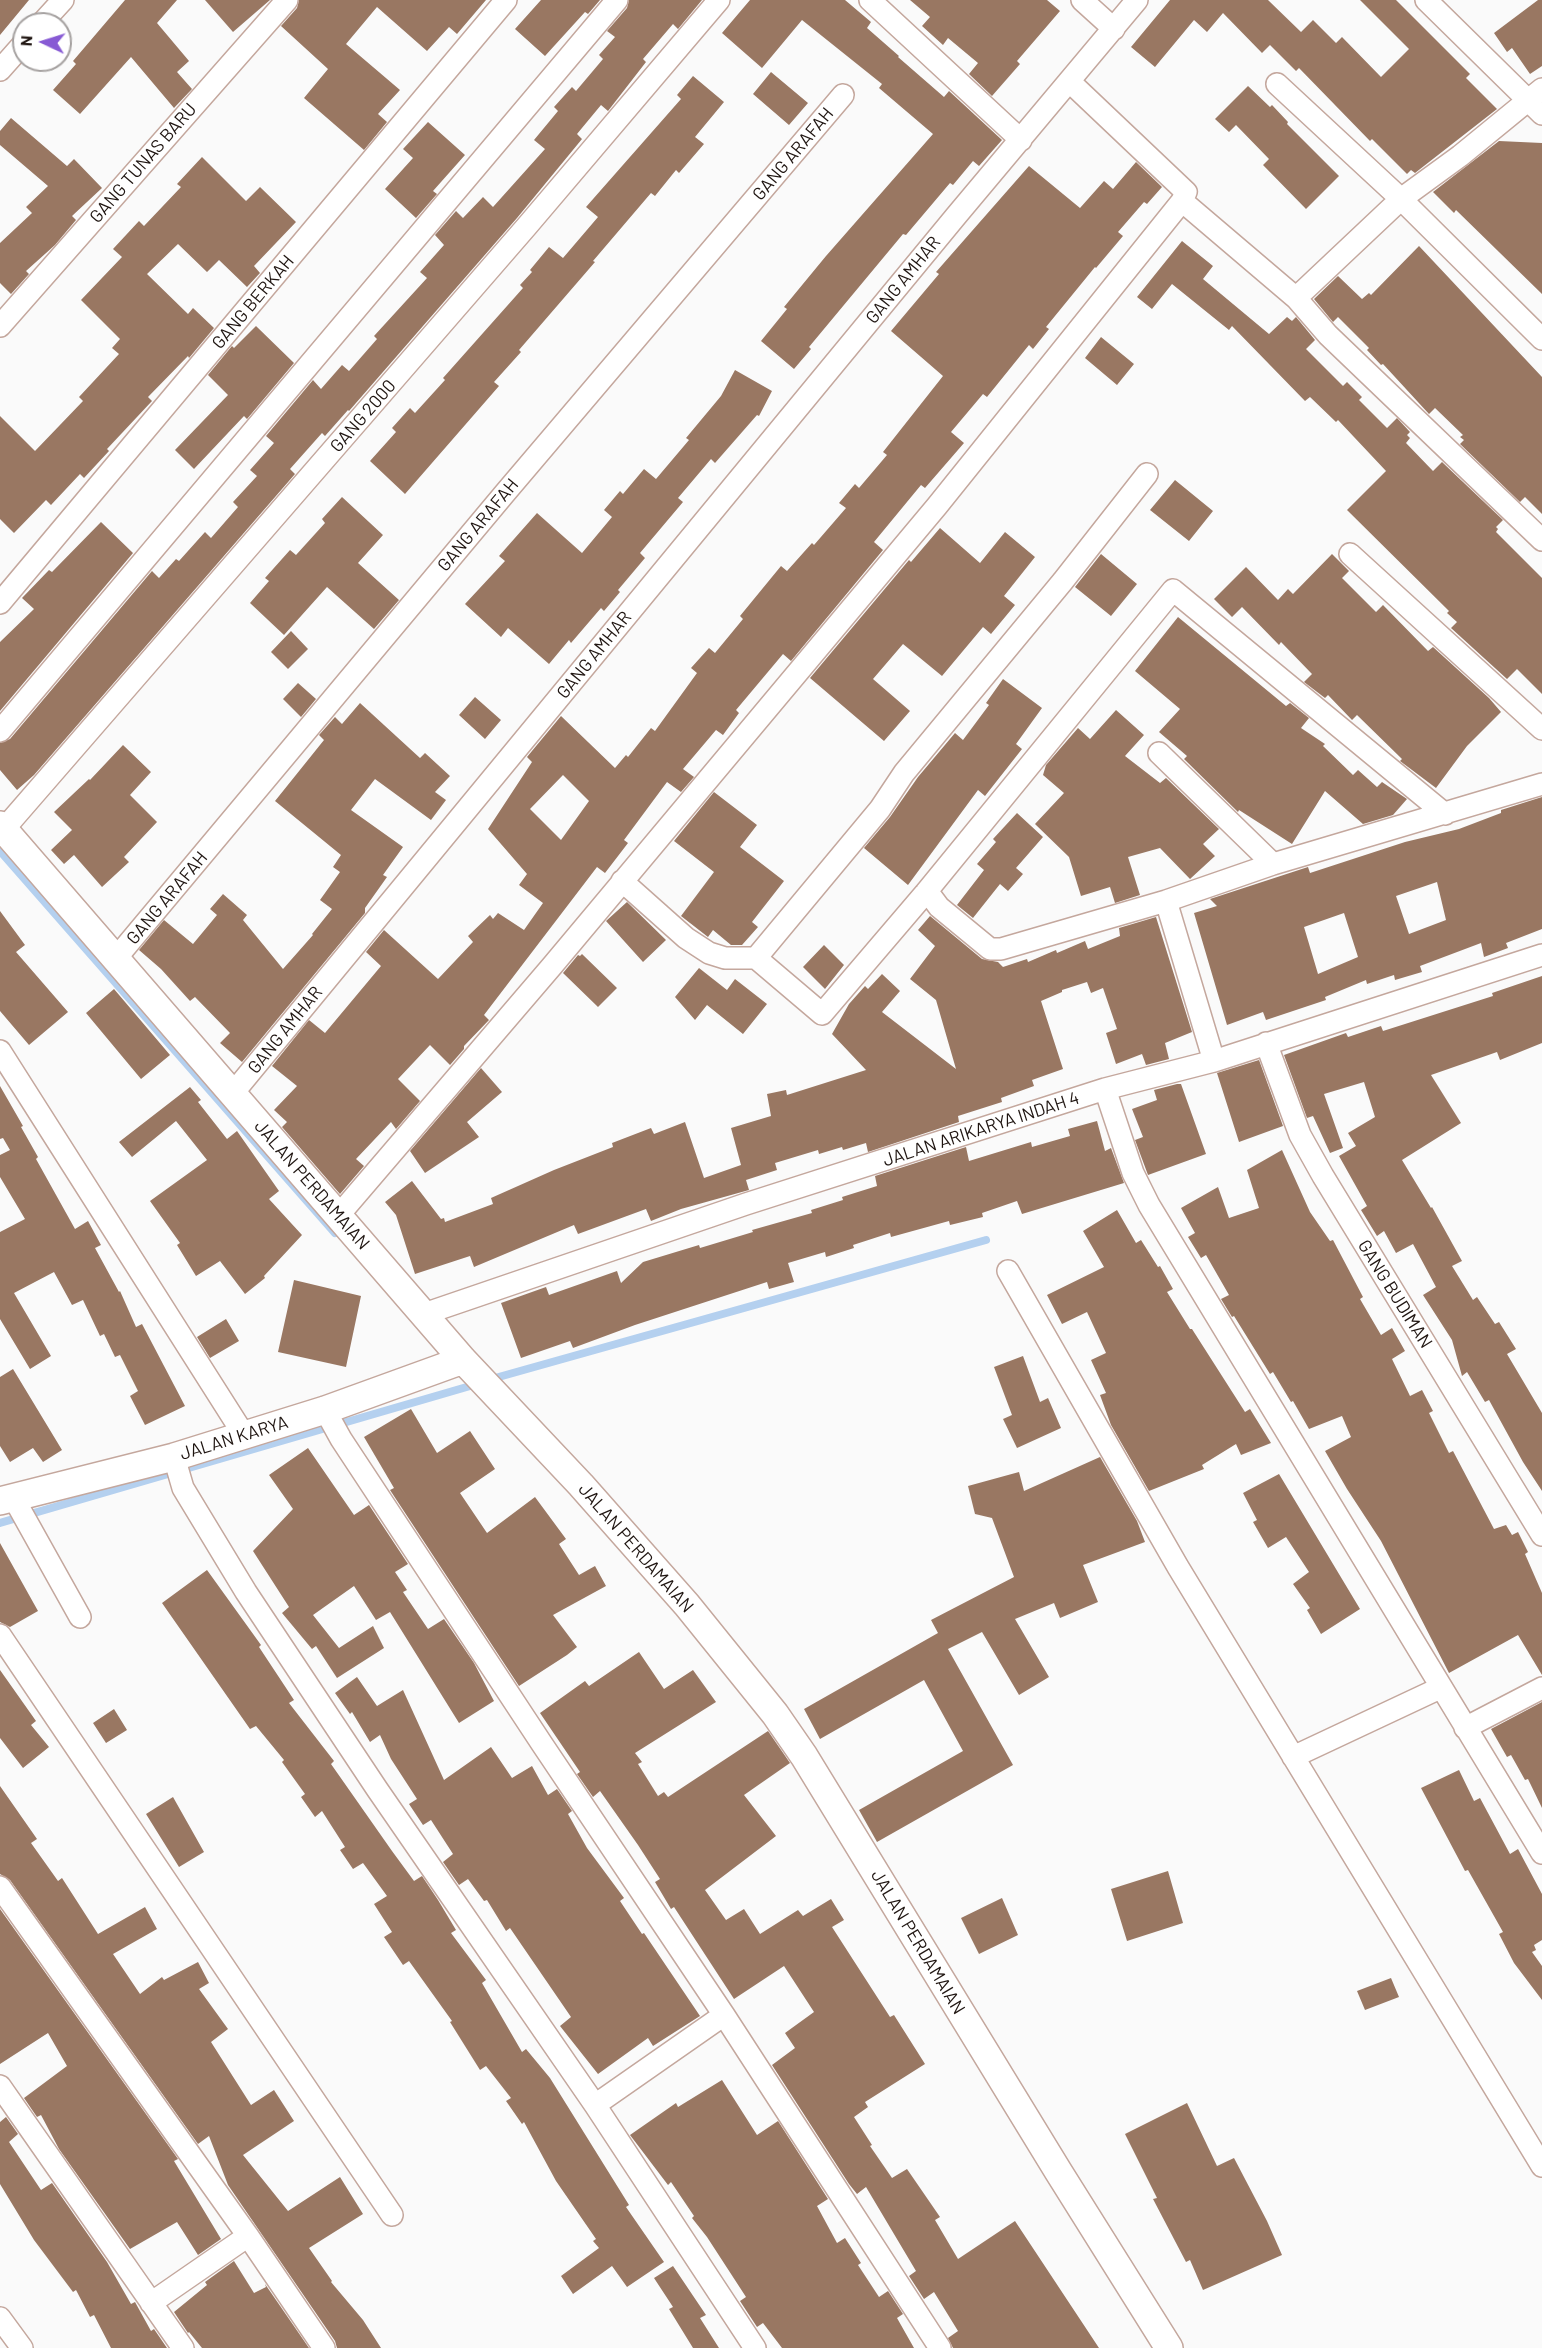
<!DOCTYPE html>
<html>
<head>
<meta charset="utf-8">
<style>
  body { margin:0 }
  #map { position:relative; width:1542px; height:2348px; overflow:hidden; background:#fafafa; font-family:Barlow,sans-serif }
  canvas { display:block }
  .north { position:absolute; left:12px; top:12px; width:60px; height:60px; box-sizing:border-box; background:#fff; border:2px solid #a5a1a0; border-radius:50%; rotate:274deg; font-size:16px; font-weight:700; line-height:24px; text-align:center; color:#1f1511 }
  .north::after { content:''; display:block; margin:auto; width:21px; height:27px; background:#875ad4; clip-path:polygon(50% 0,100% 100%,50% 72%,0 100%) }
</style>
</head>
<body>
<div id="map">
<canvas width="1542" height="2348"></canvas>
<div class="north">N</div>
</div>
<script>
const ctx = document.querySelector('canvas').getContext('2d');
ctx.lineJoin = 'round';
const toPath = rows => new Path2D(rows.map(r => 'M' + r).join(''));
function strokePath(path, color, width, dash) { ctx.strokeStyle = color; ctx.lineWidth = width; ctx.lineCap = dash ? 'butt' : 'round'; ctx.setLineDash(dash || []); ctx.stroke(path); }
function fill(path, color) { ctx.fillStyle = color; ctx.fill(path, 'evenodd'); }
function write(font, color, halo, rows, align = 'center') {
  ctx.font = font + ' Barlow,sans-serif'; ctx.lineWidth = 4.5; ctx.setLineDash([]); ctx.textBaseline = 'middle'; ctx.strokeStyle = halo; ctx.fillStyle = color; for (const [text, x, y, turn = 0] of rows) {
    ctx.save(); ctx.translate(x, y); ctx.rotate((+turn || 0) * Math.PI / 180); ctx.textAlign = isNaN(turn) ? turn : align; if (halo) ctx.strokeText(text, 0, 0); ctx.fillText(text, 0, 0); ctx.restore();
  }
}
strokePath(toPath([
  [0,851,335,1233],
  [488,1380,986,1240],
  [0,1523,477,1384]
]), '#b4d0ef', 8);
fill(toPath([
  [0,0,29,0,0,35],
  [125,0,177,0,157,23,189,61,177,72,192,89,174,108,131,57,80,114,53,90,76,64,73,61],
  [205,0,270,0,233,32],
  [299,0,486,0,457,34,449,27,427,51,377,7,346,44,400,90,378,114,387,122,364,150,304,98,328,69,281,26,297,8],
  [541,0,600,0,588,14,585,12,545,56,515,29],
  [629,0,702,0,678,29,673,24,643,59,646,62,608,111,601,105,577,134,582,139,517,218,349,411,348,410,325,436,322,433,290,469,295,474,34,775,17,790,0,770,0,743,10,739,152,571,159,578,176,559,179,561,205,532,211,538,238,507,233,502,257,476,250,470,274,443,266,436,313,380,321,389,342,365,349,371,377,339,374,336,427,278,420,272,444,245,435,235,456,211,463,218,483,197,493,207,545,149,534,140,558,111,554,107,572,87,576,91,603,59,599,55,615,37,607,31,627,8],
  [750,0,845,0,871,22,867,28,899,56,898,57,944,97,949,91,1002,140,979,166,973,161,953,185,950,183,906,235,903,234,809,347,811,349,794,369,761,341,787,309,784,307,826,256,933,134,879,88,882,84,802,20,762,68,722,33],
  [910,0,1047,0,1060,11,1017,61,1020,64,992,96,969,74,978,63,948,38,943,45,922,26,930,17],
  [1170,0,1268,0,1301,32,1313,20,1336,43,1342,37,1381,77,1409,49,1360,0,1396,0,1470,74,1466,78,1497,109,1415,173,1411,170,1407,174,1372,139,1370,141,1299,68,1296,71,1270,45,1262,53,1223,13,1207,32,1194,20,1155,67,1131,47],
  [1538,0,1542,0,1542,66,1530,74,1512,48,1507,52,1494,33],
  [771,72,808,103,789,125,753,94],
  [693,76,724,102,695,137,704,144,679,173,676,170,655,196,651,193,593,261,595,262,519,350,521,352,494,382,499,386,405,494,370,461,396,432,392,428,410,408,415,413,445,380,443,378,523,288,520,285,532,272,530,270,549,247,563,258,598,217,586,207,681,99,677,95],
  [1248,86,1270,107,1272,105,1288,122,1287,124,1339,176,1306,209,1263,165,1269,159,1236,125,1229,132,1215,119],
  [11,118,67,166,74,159,102,188,72,216,76,220,55,245,26,271,29,274,11,294,0,283,0,243,32,213,26,207,48,186,0,145,0,131],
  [428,122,465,155,433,191,437,194,416,218,385,189,413,158,403,149],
  [1499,141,1542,143,1542,294,1456,210,1454,213,1433,192],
  [202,157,246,201,260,187,296,222,254,266,260,273,247,287,219,260,207,272,178,244,147,274,188,314,193,308,214,328,189,358,188,356,148,397,152,401,107,449,109,451,84,478,80,474,51,505,46,500,14,533,0,519,0,416,35,451,83,401,79,397,119,354,112,348,120,339,81,300,122,257,113,249,139,221,144,226,181,187,177,184],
  [1136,162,1162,187,1147,204,1144,202,1118,232,1123,236,1096,268,1095,267,1046,327,1049,329,1033,349,1029,345,987,397,983,394,951,432,964,443,925,488,921,485,874,542,883,550,791,661,783,654,736,710,739,713,723,735,716,730,683,769,694,777,681,792,667,782,624,840,628,843,605,873,597,867,484,1015,489,1020,464,1046,464,1049,450,1065,430,1045,398,1079,420,1101,396,1129,391,1122,356,1159,364,1166,340,1194,282,1127,287,1122,274,1110,297,1086,272,1066,309,1020,325,1033,381,966,366,952,384,930,438,979,473,942,468,936,490,915,493,919,498,913,524,930,543,903,519,885,527,874,488,829,532,762,527,757,561,716,615,768,626,755,628,757,651,728,655,731,697,673,691,668,709,648,715,653,743,619,740,616,781,566,787,571,812,543,814,545,846,508,839,503,855,484,859,488,887,455,883,452,943,376,891,331,939,274,936,272,1029,166,1080,208,1104,181,1113,189],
  [563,775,589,801,561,840,530,809],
  [1182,241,1213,266,1203,279,1269,334,1287,317,1292,321,1296,317,1315,340,1306,349,1343,386,1347,382,1362,397,1359,400,1387,428,1397,418,1410,432,1407,435,1410,438,1406,443,1433,471,1442,462,1503,520,1496,527,1498,529,1496,532,1542,578,1542,694,1517,669,1507,679,1451,628,1457,622,1447,613,1449,611,1347,510,1386,471,1338,420,1336,422,1310,397,1305,401,1232,326,1229,330,1172,284,1152,309,1137,297],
  [1419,246,1542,377,1542,514,1525,497,1520,502,1460,444,1464,440,1460,437,1463,435,1435,408,1429,414,1383,364,1381,365,1367,350,1369,348,1338,317,1333,322,1314,299,1338,276,1362,299,1369,293,1371,295],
  [256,326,294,363,247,419,244,416,194,469,175,450,228,395,208,375,232,346,234,348],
  [1101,337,1134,364,1117,385,1085,358],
  [735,370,772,391,759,416,757,415,715,463,711,459,678,498,683,502,640,553,645,558,618,590,620,592,604,611,601,608,571,643,569,640,549,664,508,628,501,637,465,604,505,561,499,556,537,513,582,553,612,517,604,510,620,491,623,494,644,469,656,479,689,440,686,438,721,396],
  [1175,480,1213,511,1189,541,1150,510],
  [342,497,383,535,358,563,399,600,374,629,327,587,284,635,250,603,269,581,265,578,290,550,296,555,325,523,322,519],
  [101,522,133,553,0,711,0,642,34,609,22,598,49,570,52,572],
  [940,528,980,563,1005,532,1035,557,1004,596,1015,605,991,634,983,627,942,676,903,644,873,679,910,711,884,741,810,678,909,560,911,562],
  [1101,554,1137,584,1111,616,1075,587],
  [1332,554,1349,571,1342,578,1376,612,1383,605,1428,651,1433,647,1489,698,1501,712,1467,746,1436,788,1400,761,1402,759,1357,715,1352,720,1328,695,1325,698,1304,682,1312,674,1281,642,1279,645,1242,607,1232,617,1214,599,1246,567,1278,600,1288,589,1293,594],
  [1178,617,1286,706,1290,703,1309,718,1301,728,1325,744,1323,746,1353,775,1358,770,1377,787,1382,782,1407,799,1393,815,1363,824,1325,791,1292,844,1239,810,1238,812,1184,759,1187,756,1159,732,1180,709,1135,671],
  [291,631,308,649,288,669,271,652],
  [1003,679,1042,708,1016,744,1022,749,985,796,978,790,908,885,864,848,890,817,918,777,955,733,963,740,989,705,986,703],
  [298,683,316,699,301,717,283,699],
  [475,697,501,720,485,739,459,715],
  [360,703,420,758,425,753,450,776,435,792,446,800,431,820,375,779,351,810,403,847,383,875,387,877,365,908,365,913,242,1062,220,1043,230,1033,195,997,190,1001,161,969,139,950,164,920,193,944,217,915,210,909,223,894,247,915,243,920,283,969,313,935,312,934,332,909,320,900,340,872,333,867,341,855,275,801,324,740,319,735,335,717,342,724],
  [1116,710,1144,735,1125,756,1160,783,1166,778,1219,829,1203,844,1215,856,1190,879,1160,848,1128,857,1140,895,1115,903,1110,887,1081,896,1069,857,1035,824,1064,793,1043,775,1046,765,1078,728,1090,739],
  [123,745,151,772,130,795,157,822,124,857,129,862,102,887,74,855,64,864,51,850,72,830,54,812,89,779,90,780],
  [714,792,757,825,740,847,784,881,752,922,758,927,742,945,731,945,713,930,708,937,681,916,714,872,674,841],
  [1542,797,1542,929,1506,943,1508,948,1484,957,1481,943,1420,966,1422,972,1395,980,1394,975,1367,984,1366,980,1325,997,1326,1000,1266,1020,1263,1012,1227,1025,1194,913,1217,906,1210,899,1308,867,1310,873,1405,842,1459,829,1501,813,1501,810],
  [1437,882,1446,920,1409,934,1396,896],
  [1344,913,1358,957,1318,974,1304,927],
  [1017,813,1043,837,1016,868,1023,874,1008,891,1000,884,973,918,957,905,984,870,977,864,996,842,993,839],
  [627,902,666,940,643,962,606,921],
  [0,911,25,945,16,952,68,1012,29,1045,0,1011],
  [930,916,982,959,998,962,1003,967,1027,959,1028,962,1056,950,1057,953,1085,941,1088,949,1120,936,1119,928,1156,917,1192,1032,1165,1043,1169,1059,1146,1065,1142,1054,1116,1064,1106,1033,1117,1029,1103,988,1091,993,1087,982,1062,990,1062,992,1041,1001,1063,1069,1032,1080,1034,1086,1001,1098,1002,1102,958,1116,959,1122,868,1152,866,1143,843,1150,842,1147,819,1154,818,1150,775,1163,777,1170,746,1180,749,1190,681,1209,651,1221,646,1209,578,1234,574,1225,474,1267,470,1256,415,1274,396,1215,385,1202,412,1181,441,1219,444,1218,445,1222,493,1204,491,1198,554,1170,613,1147,612,1143,651,1128,654,1134,685,1122,704,1178,741,1165,731,1128,771,1116,767,1094,786,1090,787,1095,866,1070,832,1034,849,1004,865,986,868,989,882,974,900,991,882,1012,956,1069,936,1000,910,979,935,946,918,930],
  [824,945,844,965,825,989,803,967],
  [582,954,617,988,598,1007,563,973,578,955,580,956],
  [699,968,727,990,735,979,767,1004,743,1034,707,1005,695,1020,675,997],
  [1542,976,1542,1043,1500,1060,1497,1052,1431,1075,1461,1123,1402,1160,1431,1208,1432,1207,1462,1261,1452,1266,1473,1300,1477,1297,1495,1324,1499,1322,1516,1349,1507,1354,1542,1413,1542,1491,1523,1462,1489,1400,1485,1402,1467,1372,1462,1376,1452,1340,1423,1295,1436,1287,1413,1244,1396,1253,1384,1231,1377,1236,1361,1210,1367,1206,1339,1156,1356,1146,1348,1133,1375,1117,1364,1082,1324,1094,1343,1148,1330,1153,1313,1116,1307,1118,1284,1055,1346,1033,1348,1037,1381,1026,1383,1031,1493,996,1492,993],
  [114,989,170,1055,141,1079,86,1013],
  [1259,1060,1283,1126,1239,1142,1217,1073],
  [481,1068,502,1092,467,1122,479,1137,425,1173,410,1151],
  [1177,1084,1181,1084,1206,1154,1148,1175,1135,1140,1143,1137,1132,1109,1157,1100,1154,1090],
  [0,1086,23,1126,21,1127,38,1157,36,1159,75,1229,88,1221,101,1245,95,1248,119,1292,120,1291,136,1327,142,1324,185,1406,145,1425,130,1396,138,1391,120,1355,115,1357,104,1334,100,1336,83,1300,72,1305,54,1272,14,1293,51,1356,30,1369,0,1319,0,1232,25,1219,0,1177,0,1155,10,1150,3,1138,0,1139],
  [190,1087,201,1100,198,1102,227,1139,237,1131,279,1191,269,1199,302,1235,264,1276,265,1278,245,1294,220,1261,196,1276,177,1245,180,1243,150,1201,207,1160,176,1121,132,1157,119,1142],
  [1097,1121,1105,1151,1111,1148,1124,1183,1022,1214,1017,1201,982,1213,983,1217,950,1225,949,1221,891,1237,890,1233,853,1245,854,1248,826,1257,825,1252,788,1263,794,1282,769,1289,767,1282,635,1325,573,1348,570,1341,521,1358,501,1303,546,1287,549,1295,617,1271,621,1283,643,1262,699,1245,700,1248,753,1232,752,1230,812,1213,811,1210,843,1200,842,1197,877,1186,875,1176,966,1147,969,1161,1031,1142,1032,1147,1070,1136,1068,1129],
  [1282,1150,1310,1212,1330,1241,1333,1240,1363,1297,1360,1299,1381,1335,1392,1328,1405,1351,1392,1359,1410,1396,1422,1390,1433,1411,1429,1413,1449,1453,1453,1451,1494,1529,1506,1525,1512,1535,1518,1532,1528,1552,1525,1554,1542,1593,1542,1675,1518,1635,1449,1673,1381,1541,1347,1489,1325,1451,1351,1437,1342,1416,1309,1429,1293,1401,1291,1402,1273,1372,1270,1374,1234,1316,1232,1317,1221,1299,1229,1295,1206,1255,1201,1258,1188,1237,1195,1233,1181,1208,1218,1187,1229,1218,1259,1208,1247,1170],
  [1117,1210,1136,1243,1141,1240,1158,1267,1160,1266,1173,1289,1167,1292,1190,1329,1192,1329,1245,1412,1250,1409,1271,1443,1241,1455,1236,1444,1202,1465,1204,1469,1149,1491,1111,1425,1100,1395,1106,1393,1091,1360,1106,1353,1087,1312,1062,1324,1047,1295,1104,1267,1083,1231],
  [294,1280,361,1296,346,1367,278,1352],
  [226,1319,239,1341,210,1358,197,1337],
  [1023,1356,1040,1402,1048,1398,1061,1428,1017,1448,1003,1419,1012,1415,994,1367],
  [13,1369,62,1450,43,1462,33,1448,10,1462,0,1446,0,1377],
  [411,1409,437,1453,470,1431,495,1469,460,1493,487,1533,535,1497,566,1539,559,1544,579,1575,595,1566,606,1586,553,1615,577,1647,567,1655,519,1686,390,1490,394,1488,364,1437],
  [308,1448,354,1515,369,1505,408,1564,395,1572,407,1590,403,1592,428,1629,444,1619,474,1663,494,1701,459,1723,390,1612,376,1620,354,1586,313,1615,339,1648,373,1626,384,1648,337,1678,316,1646,312,1649,282,1613,289,1607,253,1551,293,1509,269,1475],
  [1100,1457,1137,1521,1145,1542,1083,1565,1098,1602,1060,1618,1054,1603,1015,1619,1049,1677,1019,1695,982,1632,948,1649,1013,1765,877,1842,859,1810,963,1751,924,1680,820,1739,804,1709,938,1633,931,1620,1014,1577,992,1518,975,1514,968,1486,1019,1472,1024,1491],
  [1279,1474,1360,1609,1321,1634,1307,1610,1310,1608,1293,1584,1309,1572,1286,1537,1268,1548,1253,1522,1257,1520,1243,1493],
  [0,1543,38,1611,10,1627,0,1622],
  [207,1570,261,1645,259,1647,294,1700,289,1703,334,1761,331,1764,392,1851,414,1881,422,1876,438,1900,456,1930,451,1933,486,1980,482,1983,522,2052,526,2049,550,2078,629,2205,626,2207,664,2262,627,2287,612,2266,573,2294,561,2276,599,2248,593,2241,596,2239,556,2181,524,2122,522,2124,506,2101,511,2098,486,2066,480,2070,450,2022,452,2021,409,1961,403,1965,384,1937,392,1932,374,1904,387,1896,363,1863,353,1869,340,1850,345,1847,322,1811,315,1817,301,1797,305,1794,282,1762,284,1760,256,1726,250,1729,162,1603],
  [639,1652,664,1689,693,1670,716,1702,635,1753,642,1762,638,1764,658,1796,664,1792,668,1797,768,1731,790,1763,744,1795,776,1836,705,1890,726,1920,744,1909,760,1934,798,1910,803,1916,831,1899,844,1920,832,1927,890,2017,894,2015,925,2064,865,2102,868,2107,854,2117,872,2145,870,2146,892,2178,907,2169,940,2217,935,2220,958,2259,1015,2221,1099,2348,953,2348,948,2338,958,2331,934,2292,924,2299,909,2276,916,2271,866,2187,857,2194,849,2184,772,2065,795,2048,785,2033,814,2012,784,1966,734,1999,674,1907,671,1909,655,1882,660,1879,638,1845,600,1791,593,1797,577,1774,580,1772,540,1713,585,1681,589,1686],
  [0,1670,36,1721,31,1725,49,1747,23,1768,0,1738],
  [357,1677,377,1706,403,1690,444,1780,491,1747,512,1778,532,1766,548,1795,557,1789,572,1811,568,1814,587,1848,624,1898,620,1901,642,1934,644,1933,700,2016,653,2046,648,2038,598,2074,560,2026,571,2017,510,1928,506,1931,487,1900,484,1901,468,1879,459,1885,443,1862,453,1854,431,1820,423,1825,409,1804,417,1799,391,1759,380,1735,370,1742,352,1712,350,1714,335,1693],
  [1542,1702,1542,1808,1528,1779,1525,1780,1511,1755,1507,1757,1491,1729],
  [114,1709,127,1730,106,1743,93,1723],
  [1459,1770,1474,1801,1480,1798,1510,1854,1518,1849,1542,1894,1542,1940,1534,1945,1536,1950,1532,1952,1542,1966,1542,2000,1514,1963,1499,1934,1503,1932,1468,1870,1465,1871,1421,1788],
  [0,1786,37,1839,31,1843,58,1881,62,1878,98,1934,145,1907,157,1929,113,1954,140,1994,162,1977,164,1980,198,1962,209,1983,199,1989,228,2029,211,2042,251,2105,274,2090,294,2121,243,2155,288,2211,340,2177,363,2214,309,2248,332,2281,331,2282,363,2320,381,2348,337,2348,335,2341,228,2185,209,2136,198,2144,10,1880,0,1874],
  [173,1797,204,1852,179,1867,146,1814],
  [1168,1871,1183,1923,1127,1941,1111,1889],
  [1002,1898,1018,1935,979,1954,961,1918],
  [0,1909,178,2159,174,2161,221,2239,198,2255,177,2222,130,2249,59,2149,41,2115,37,2117,24,2098,67,2066,48,2033,0,2064],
  [1391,1978,1399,1997,1365,2010,1357,1991],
  [722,2080,757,2135,778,2121,828,2199,817,2206,837,2243,845,2238,861,2263,858,2265,879,2297,888,2291,903,2314,897,2318,914,2348,782,2348,763,2323,757,2327,740,2301,746,2297,707,2237,692,2218,694,2216,671,2182,668,2185,630,2135,676,2103,678,2107],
  [1187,2103,1217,2166,1234,2158,1267,2221,1282,2255,1203,2290,1190,2260,1186,2262,1153,2199,1157,2198,1125,2134],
  [6,2117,18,2134,9,2142,41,2190,52,2183,107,2262,131,2304,135,2302,151,2331,154,2329,167,2348,111,2348,94,2315,90,2317,76,2290,73,2292,34,2240,0,2184,0,2122],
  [234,2261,254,2293,266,2287,265,2284,309,2348,202,2348,189,2332,188,2333,174,2312,207,2285,205,2282],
  [673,2266,706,2315,700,2318,719,2348,693,2348,669,2309,673,2307,654,2278]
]), '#997762');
const minor = toPath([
  [870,0,1021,140],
  [1082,0,1114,29],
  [1426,0,1542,114],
  [41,24,63,0],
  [0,70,24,43],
  [1070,82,1186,192,1182,201],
  [1277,84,1401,199,1542,339],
  [1296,298,1401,199,1460,156,1542,89],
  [0,326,287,0],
  [1350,554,1542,729],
  [0,603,506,0],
  [0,731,617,0],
  [1159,753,1273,864],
  [4,829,527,226,719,0],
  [622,881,686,938,709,953,725,958,756,958,822,1014,927,891,1173,590,1445,814],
  [927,891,939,907,990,949,1001,949,1166,901,1273,864,1542,784],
  [1166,901,1214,1061],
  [117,957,505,493,843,95],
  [756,958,880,809,904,773,1063,581,1147,474],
  [1266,1043,1300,1135,1323,1176,1542,1535],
  [0,1051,244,1435],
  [1105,1089,1133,1173,1149,1205,1542,1853],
  [233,1093,956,216,1137,0],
  [338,1216,552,966,937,506,1182,201,1296,298,1328,335,1542,540],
  [1008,1271,1178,1567,1542,2166],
  [424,1314,746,1204,1105,1089,1214,1061,1542,955],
  [325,1410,341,1439,542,1744,724,2015,940,2348],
  [174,1457,183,1488,246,1592,377,1789,595,2105,755,2348],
  [13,1497,80,1617],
  [0,1635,392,2215],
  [1465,1728,1542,1688],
  [1293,1757,1440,1688],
  [0,1887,248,2236,324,2348],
  [0,2086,183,2348],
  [595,2105,724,2015],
  [151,2303,248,2236],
  [0,2318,22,2348]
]);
const tertiary = toPath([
  [0,825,463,1360,581,1485,687,1605,775,1714,804,1756,1058,2171,1169,2348],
  [0,1501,174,1457,325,1410,463,1360]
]);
strokePath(minor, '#c4a79d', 24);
strokePath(tertiary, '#c4a79d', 30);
strokePath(minor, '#fff', 21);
strokePath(tertiary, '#fff', 27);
write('18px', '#1f1511', '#fff', [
  ["GANG ARAFAH",793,154,-50],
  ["GANG TUNAS BARU",143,163,-49],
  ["GANG AMHAR",903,280,-51],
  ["GANG BERKAH",253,302,-50],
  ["GANG 2000",363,416,-49],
  ["GANG ARAFAH",478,525,-50],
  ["GANG AMHAR",594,655,-51],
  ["GANG ARAFAH",167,898,-50],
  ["GANG AMHAR",285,1030,-51],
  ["JALAN ARIKARYA INDAH 4",981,1129,-18],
  ["JALAN PERDAMAIAN",312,1185,49],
  ["GANG BUDIMAN",1395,1294,58],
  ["JALAN KARYA",234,1438,-17],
  ["JALAN PERDAMAIAN",636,1548,49],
  ["JALAN PERDAMAIAN",918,1942,59]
]);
</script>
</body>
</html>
